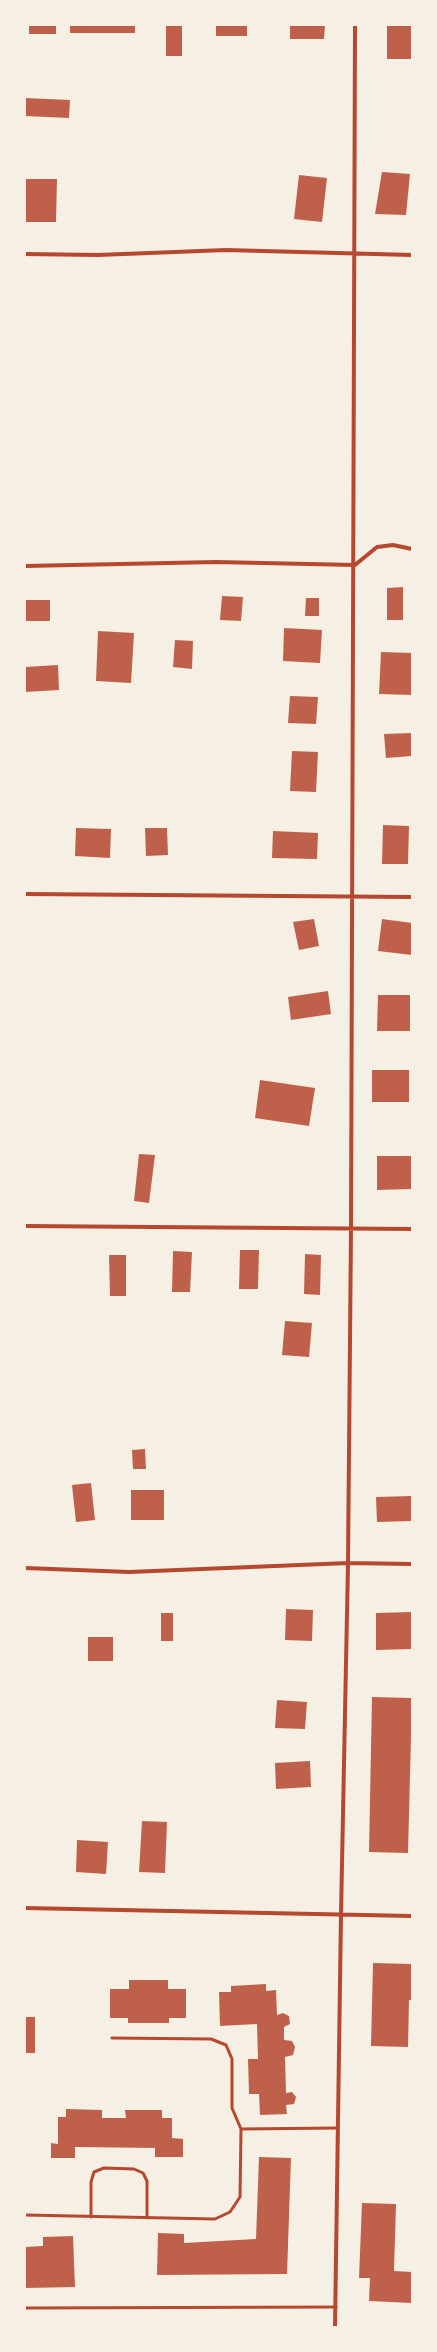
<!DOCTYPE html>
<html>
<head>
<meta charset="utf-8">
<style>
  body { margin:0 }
  #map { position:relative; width:437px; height:2352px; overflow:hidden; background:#f6efe4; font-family:Lato,sans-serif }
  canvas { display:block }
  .frame { position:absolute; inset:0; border:26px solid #f6efe4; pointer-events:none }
</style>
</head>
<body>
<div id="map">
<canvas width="437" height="2352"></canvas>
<div class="frame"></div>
</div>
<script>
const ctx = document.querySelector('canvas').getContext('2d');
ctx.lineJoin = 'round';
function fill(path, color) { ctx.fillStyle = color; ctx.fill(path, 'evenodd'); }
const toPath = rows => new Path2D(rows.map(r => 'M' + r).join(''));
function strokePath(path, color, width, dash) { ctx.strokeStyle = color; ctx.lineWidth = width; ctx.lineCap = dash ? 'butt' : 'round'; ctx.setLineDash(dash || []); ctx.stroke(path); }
fill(toPath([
  [29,25,56,25,56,34,29,34],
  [70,25,135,25,135,33,70,33],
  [166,25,182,25,182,56,166,56],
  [216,25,247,25,247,36,216,36],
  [290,25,325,25,324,39,290,39],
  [387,25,412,25,412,59,387,59],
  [25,98,70,100,69,118,25,116],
  [382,172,410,174,406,215,375,214],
  [299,175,327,178,322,222,294,219],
  [25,179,57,179,56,222,25,222],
  [403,587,403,620,387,620,387,588],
  [222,596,243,597,241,621,220,620],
  [306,598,319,598,319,616,305,616],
  [25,600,50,600,50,621,25,621],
  [284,628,322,630,320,663,283,661],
  [98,631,134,633,131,683,96,681],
  [175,640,193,641,192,669,173,667],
  [381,652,412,653,412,695,379,694],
  [58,665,59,690,25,692,25,667],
  [290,696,318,697,316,724,288,723],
  [412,733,412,756,386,758,384,734],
  [292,751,318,752,316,792,290,791],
  [383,825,409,826,408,864,382,864],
  [76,828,111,829,110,858,75,856],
  [145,828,167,828,168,855,146,856],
  [273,831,318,833,317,859,272,858],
  [314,919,319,946,299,950,293,922],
  [382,919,412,923,412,955,378,951],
  [328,991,331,1014,291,1020,288,997],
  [378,995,410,995,410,1031,377,1031],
  [372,1070,409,1070,409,1102,372,1102],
  [260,1080,315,1088,309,1126,255,1118],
  [139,1154,155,1155,149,1203,134,1201],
  [377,1156,411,1156,411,1189,377,1190],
  [240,1250,259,1250,258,1289,239,1289],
  [173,1251,192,1252,190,1292,172,1292],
  [305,1254,321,1255,320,1295,304,1294],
  [109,1255,126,1255,126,1296,110,1296],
  [285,1321,312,1323,309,1357,282,1355],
  [145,1449,146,1469,133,1469,132,1450],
  [91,1483,95,1520,76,1522,72,1485],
  [131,1490,164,1490,164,1520,131,1520],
  [412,1496,412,1521,377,1522,376,1497],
  [286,1609,313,1610,312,1641,285,1640],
  [412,1612,412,1649,376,1650,376,1613],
  [161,1613,173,1613,173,1641,161,1641],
  [88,1637,113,1637,113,1661,88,1661],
  [372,1697,412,1698,408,1853,369,1852],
  [277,1700,307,1702,305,1729,275,1728],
  [310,1761,311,1787,276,1789,275,1763],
  [142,1821,167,1822,165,1873,139,1872],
  [77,1840,108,1842,106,1874,76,1872],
  [373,1963,412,1964,412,2000,409,2000,408,2047,371,2046],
  [129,1980,168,1980,168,1989,186,1989,186,2018,169,2018,169,2023,128,2023,128,2018,110,2018,110,1989,129,1989],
  [266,1984,266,1991,276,1990,277,2015,283,2013,289,2016,290,2024,284,2027,284,2040,292,2041,295,2047,293,2055,285,2057,286,2093,292,2092,296,2097,294,2104,286,2105,287,2114,260,2115,259,2094,249,2094,248,2059,258,2059,257,2024,220,2026,219,1992,231,1992,231,1986],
  [25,2017,35,2017,35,2053,25,2053],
  [66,2109,102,2110,102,2118,126,2118,125,2110,162,2110,162,2118,172,2118,172,2138,183,2139,183,2157,155,2157,155,2148,75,2147,75,2158,51,2158,51,2143,58,2144,58,2117,66,2117],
  [259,2157,291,2158,287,2274,157,2275,158,2233,184,2234,184,2243,256,2239],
  [362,2203,396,2204,394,2271,412,2272,412,2303,369,2301,370,2278,359,2278],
  [73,2236,75,2287,25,2288,25,2247,43,2246,43,2237]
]), '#bf614a');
strokePath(toPath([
  [112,2038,211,2039,226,2045,232,2059,232,2108,241,2129],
  [25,2215,215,2219,230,2212,240,2197,241,2129,337,2128],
  [91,2217,91,2182,94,2172,104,2168,134,2169,143,2173,147,2181,147,2218],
  [25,2308,336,2307]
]), '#b5482f', 3);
strokePath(toPath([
  [25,254,98,255,226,250,412,255],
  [25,566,216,562,355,565,377,547,393,545,412,549],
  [25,894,412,897],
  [25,1226,412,1229],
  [25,1568,129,1572,348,1563,412,1564],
  [25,1908,412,1916],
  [335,2327,341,1914,348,1563,351,1229,355,25]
]), '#b5482f', 4);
</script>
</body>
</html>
